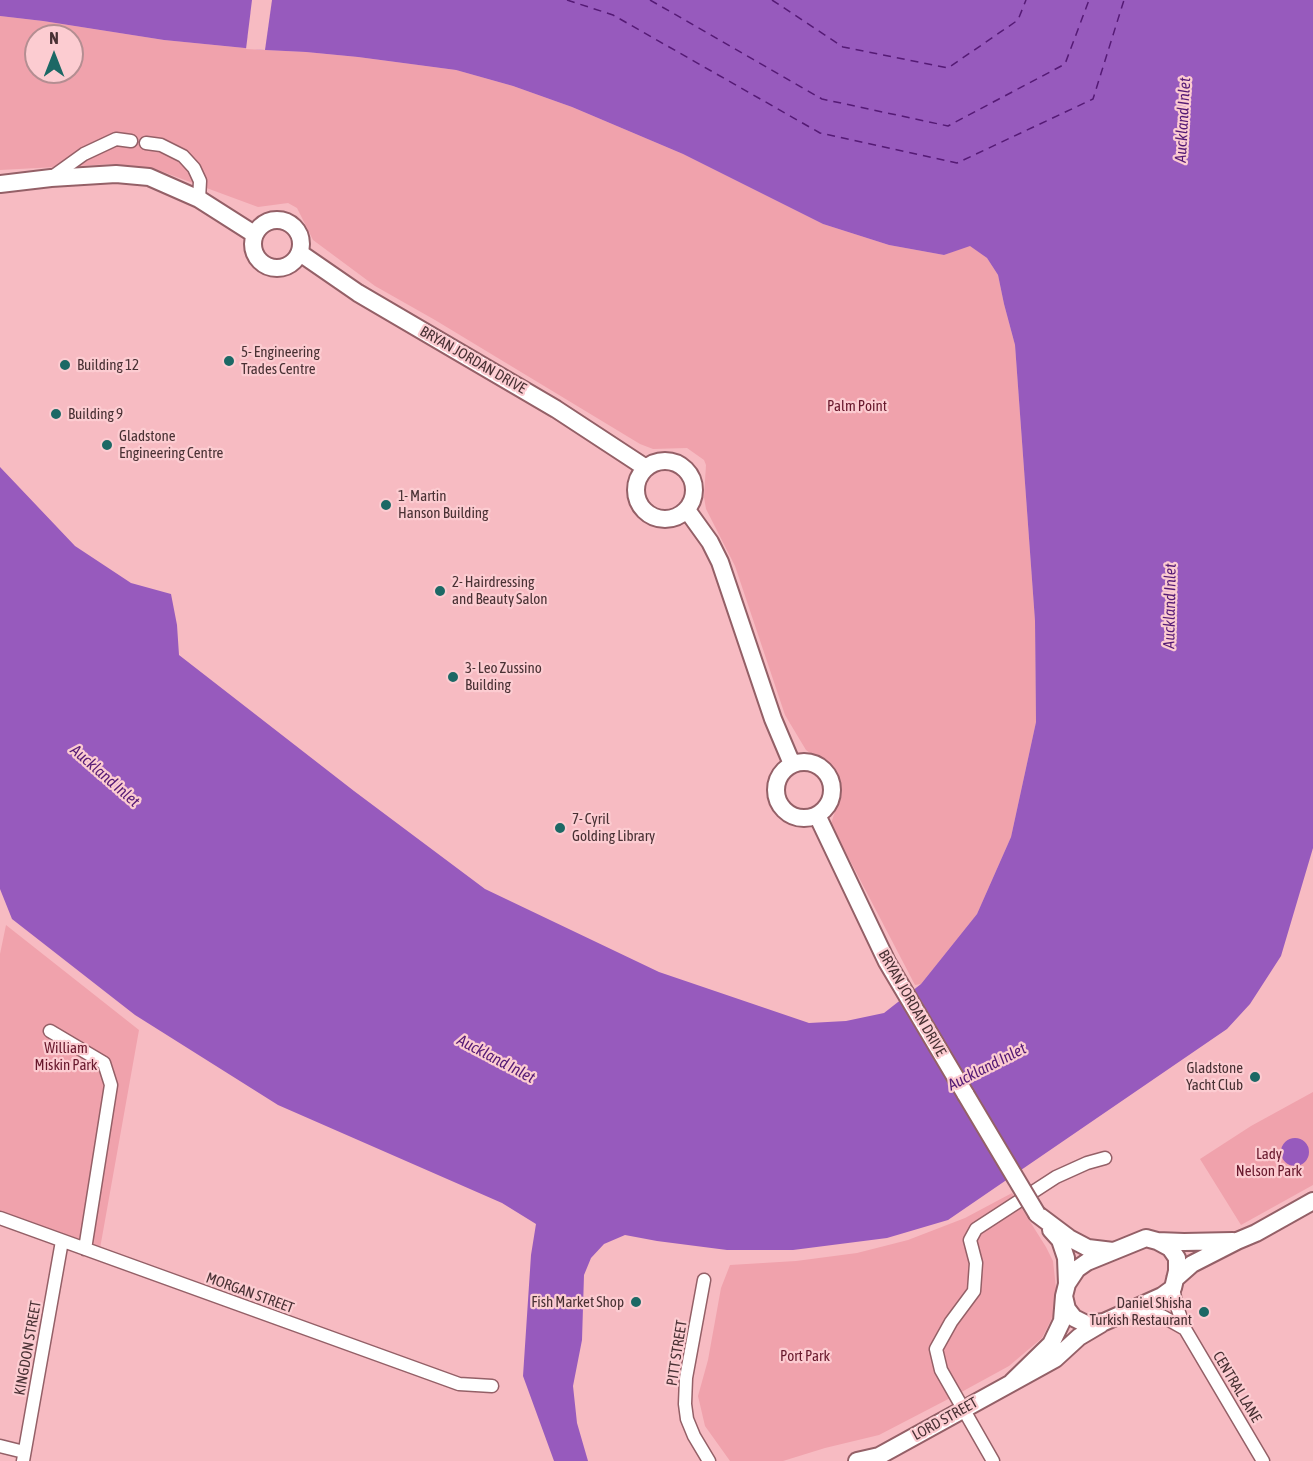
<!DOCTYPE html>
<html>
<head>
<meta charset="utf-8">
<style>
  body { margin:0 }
  #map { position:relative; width:1313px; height:1461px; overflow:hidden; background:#f7bbc2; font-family:"Asap Condensed",sans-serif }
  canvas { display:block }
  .north { position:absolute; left:24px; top:24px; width:60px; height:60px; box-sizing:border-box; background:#fcccd1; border:2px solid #b48e92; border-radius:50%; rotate:0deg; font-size:16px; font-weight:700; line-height:24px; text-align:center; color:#493134 }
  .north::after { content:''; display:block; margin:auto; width:21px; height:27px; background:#1c6865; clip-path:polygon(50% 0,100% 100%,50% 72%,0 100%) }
</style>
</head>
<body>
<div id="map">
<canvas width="1313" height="1461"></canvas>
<div class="north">N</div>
</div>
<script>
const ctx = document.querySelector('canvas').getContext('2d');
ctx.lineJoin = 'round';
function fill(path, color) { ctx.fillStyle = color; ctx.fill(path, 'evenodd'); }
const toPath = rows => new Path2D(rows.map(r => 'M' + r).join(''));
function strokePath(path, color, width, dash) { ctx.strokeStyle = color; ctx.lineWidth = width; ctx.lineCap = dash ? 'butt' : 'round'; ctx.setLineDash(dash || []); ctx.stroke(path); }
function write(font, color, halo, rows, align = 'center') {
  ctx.font = font + ' "Asap Condensed",sans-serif'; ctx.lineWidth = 4.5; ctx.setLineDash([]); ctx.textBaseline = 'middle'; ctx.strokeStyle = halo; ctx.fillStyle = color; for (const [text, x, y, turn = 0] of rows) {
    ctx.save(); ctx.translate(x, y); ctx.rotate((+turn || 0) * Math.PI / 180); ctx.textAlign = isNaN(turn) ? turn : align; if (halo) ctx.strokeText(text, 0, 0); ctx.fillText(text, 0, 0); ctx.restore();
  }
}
fill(toPath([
  [0,16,43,21,164,40,265,50,306,52,358,57,456,70,513,86,572,107,683,154,823,224,889,245,944,255,970,245,987,258,998,275,1004,304,1015,345,1035,621,1036,722,1011,837,977,914,921,984,915,985,831,824,841,792,831,768,806,750,785,715,735,566,706,509,704,497,706,465,704,460,687,448,653,449,640,444,435,320,375,286,313,240,297,208,288,203,258,207,155,169,142,167,113,164,0,170],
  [36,36,72,36,72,72,36,72],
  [6,925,139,1030,99,1254,0,1219,0,954],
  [1313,1092,1313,1185,1241,1225,1200,1159,1251,1126],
  [1012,1193,1046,1247,1053,1261,1056,1288,1055,1312,1042,1338,1009,1366,956,1395,879,1435,825,1448,783,1461,730,1461,705,1426,698,1396,708,1360,721,1288,730,1265,796,1261,857,1253,908,1240,965,1218]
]), '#f0a2ac');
fill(toPath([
  [0,0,1313,0,1313,848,1281,956,1250,1004,1227,1029,948,1220,887,1238,793,1250,727,1250,657,1241,625,1235,604,1244,591,1258,584,1275,582,1340,573,1386,577,1423,588,1461,554,1461,523,1376,531,1255,536,1224,502,1203,278,1105,135,1015,12,919,0,889,0,467,75,546,131,583,171,594,177,625,179,655,354,791,485,889,659,972,809,1023,846,1021,884,1013,921,984,977,914,1011,837,1036,722,1035,621,1015,345,1004,304,998,275,987,258,970,246,944,255,889,245,823,224,683,154,572,107,513,86,456,70,358,57,306,52,265,50,164,40,43,21,0,16],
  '1281 1152a14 14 0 1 1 28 0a14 14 0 1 1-28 0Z'
]), '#975abd');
fill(toPath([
  [252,0,272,0,265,50,246,49]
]), '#f7bbc2');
strokePath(toPath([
  [567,0,613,15,820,133,957,163,1093,99,1124,0],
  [650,0,822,99,948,126,1065,64,1089,0],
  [772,0,843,47,948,68,1018,20,1026,0]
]), '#551a75', 1.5, [8, 6]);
const minor = toPath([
  [146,143,161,145,183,156,194,168,200,181,199,199],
  [52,177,84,154,116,139,131,141],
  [50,1031,104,1063,111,1085,85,1249],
  [0,1218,459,1384,492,1386],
  [704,1280,686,1378,685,1404,687,1419,694,1436,709,1461],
  [1173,1288,1177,1307,1185,1329,1263,1461],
  [1131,1311,1150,1313,1162,1316,1185,1329],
  [0,1446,24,1452],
  [23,1461,62,1241],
  [993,1461,941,1370,936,1349,951,1322,974,1291,976,1263,970,1240,976,1229,1056,1177,1087,1163,1105,1158]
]);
const secondary = toPath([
  [0,184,51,178,116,174,149,177,199,199,254,234],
  '253 244a24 24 0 1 1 48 0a24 24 0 1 1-48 0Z',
  [300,253,358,293,556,409,646,468],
  '636 490a29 29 0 1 1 58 0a29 29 0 1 1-58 0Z',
  [687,510,710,542,720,562,773,719,792,764],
  '776 790a28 28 0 1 1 56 0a28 28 0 1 1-56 0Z',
  [817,815,887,962,966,1095],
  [1037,1214,1069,1238,1088,1248,1113,1251],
  [1051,1230,1060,1240,1066,1258,1067,1284],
  [1157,1241,1184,1242,1233,1241],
  [1175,1279,1192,1264,1237,1241,1256,1233,1313,1201],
  [1012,1382,1051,1344,1062,1321,1064,1296,1067,1284,1077,1269,1087,1262,1146,1238,1157,1241,1170,1248,1177,1258,1177,1271,1173,1288,1162,1296,1104,1322,1086,1324,1074,1318,1067,1309,1064,1296],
  [857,1461,879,1456,1055,1359,1079,1337,1101,1324]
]);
strokePath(minor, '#946067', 15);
strokePath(secondary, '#946067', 20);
strokePath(minor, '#fff', 12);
strokePath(secondary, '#fff', 16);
const secondaryBridge = toPath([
  [966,1095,1037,1214]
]);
strokePath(secondaryBridge, '#946067', 20, []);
strokePath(secondaryBridge, '#fff', 16);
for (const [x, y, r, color] of [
  [229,361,6,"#1c6865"],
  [65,365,6,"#1c6865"],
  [56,414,6,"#1c6865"],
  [107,445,6,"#1c6865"],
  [386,505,6,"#1c6865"],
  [440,591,6,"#1c6865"],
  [453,677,6,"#1c6865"],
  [560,828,6,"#1c6865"],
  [1255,1077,6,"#1c6865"],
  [636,1302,6,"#1c6865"],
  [1204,1312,6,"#1c6865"]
]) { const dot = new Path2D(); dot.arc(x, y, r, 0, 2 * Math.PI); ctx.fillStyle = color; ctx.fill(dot); strokePath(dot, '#fcccd1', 2); }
write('15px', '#493134', '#fcccd1', [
  ["5- Engineering",241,352],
  ["Trades Centre",241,369],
  ["Building 12",77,365],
  ["Building 9",68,414],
  ["Gladstone",119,436],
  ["Engineering Centre",119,453],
  ["1- Martin",398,496],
  ["Hanson Building",398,513],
  ["2- Hairdressing",452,582],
  ["and Beauty Salon",452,599],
  ["3- Leo Zussino",465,668],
  ["Building",465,685],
  ["7- Cyril",572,819],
  ["Golding Library",572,836],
  ["Gladstone",1243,1068,"right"],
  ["Yacht Club",1243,1085,"right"],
  ["Fish Market Shop",624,1302,"right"],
  ["Daniel Shisha",1192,1303,"right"],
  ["Turkish Restaurant",1192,1320,"right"]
], 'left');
write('15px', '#493134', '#fcccd1', [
  ["BRYAN JORDAN DRIVE",473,360,30],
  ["BRYAN JORDAN DRIVE",912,1003,60],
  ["MORGAN STREET",250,1293,20],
  ["KINGDON STREET",28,1348,-80],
  ["PITT STREET",677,1353,-81],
  ["CENTRAL LANE",1237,1387,59],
  ["LORD STREET",945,1419,-29]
]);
write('15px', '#68182c', '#fcccd1', [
  ["Palm Point",857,406],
  ["William",66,1048],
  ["Miskin Park",66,1065],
  ["Lady",1269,1154],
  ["Nelson Park",1269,1171],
  ["Port Park",805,1356]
]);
write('italic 16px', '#551a75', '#fcccd1', [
  ["Auckland Inlet",1183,120,-87],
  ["Auckland Inlet",1170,606,-89],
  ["Auckland Inlet",105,776,41],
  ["Auckland Inlet",496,1059,28],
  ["Auckland Inlet",987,1067,-27]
]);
</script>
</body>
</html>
